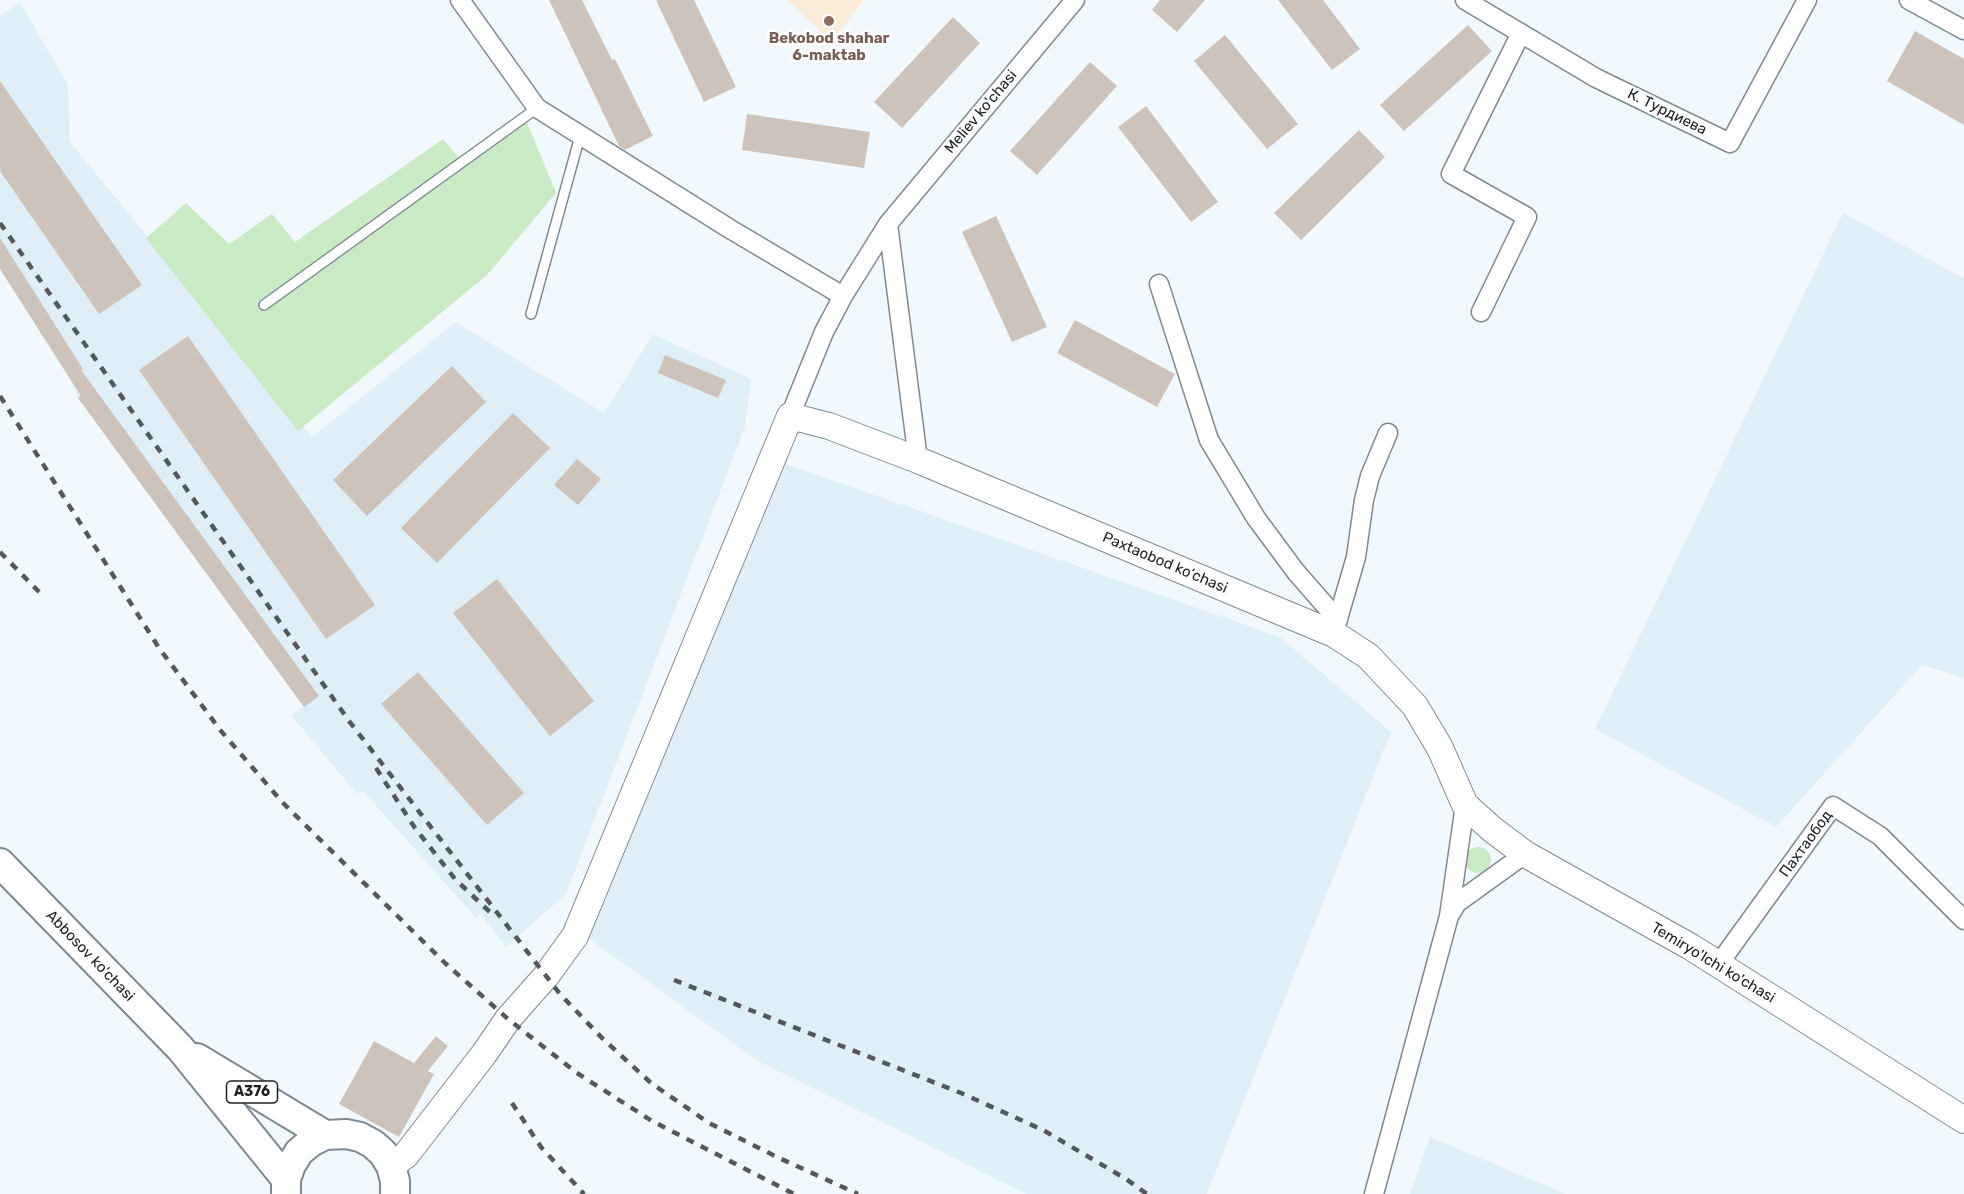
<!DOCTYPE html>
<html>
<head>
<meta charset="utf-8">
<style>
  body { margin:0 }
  canvas { display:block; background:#f2f9fe }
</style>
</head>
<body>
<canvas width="1964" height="1194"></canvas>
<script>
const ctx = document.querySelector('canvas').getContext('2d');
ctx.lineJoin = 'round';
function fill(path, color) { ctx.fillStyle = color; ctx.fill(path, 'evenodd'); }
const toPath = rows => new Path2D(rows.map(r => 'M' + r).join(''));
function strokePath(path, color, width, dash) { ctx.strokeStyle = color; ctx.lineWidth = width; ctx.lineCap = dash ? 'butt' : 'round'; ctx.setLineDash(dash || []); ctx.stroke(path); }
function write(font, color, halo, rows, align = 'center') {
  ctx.font = font + ' Rubik,sans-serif'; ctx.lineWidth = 5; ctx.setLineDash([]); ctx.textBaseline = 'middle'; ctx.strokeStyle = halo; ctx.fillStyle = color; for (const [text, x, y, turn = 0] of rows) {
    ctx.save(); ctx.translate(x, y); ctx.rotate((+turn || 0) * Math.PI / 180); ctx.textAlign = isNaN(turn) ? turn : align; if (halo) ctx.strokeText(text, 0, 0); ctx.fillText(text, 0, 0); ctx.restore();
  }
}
fill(toPath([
  [788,0,864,0,831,42]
]), '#fbebd9');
fill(toPath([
  [20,2,68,85,70,142,312,437,456,322,604,413,653,334,751,379,745,427,566,894,506,947,481,915,476,918,363,791,357,794,291,715,304,706,78,398,69,378,0,269,0,16],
  [1843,213,1964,278,1964,678,1922,665,1776,827,1595,729],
  [766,457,1280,637,1391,732,1207,1194,1026,1194,756,1060,569,924],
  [1430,1137,1566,1194,1410,1194]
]), '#e0eef8');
fill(toPath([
  [524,115,556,193,487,275,298,431,146,238,186,203,229,244,272,214,295,242,443,139,463,163],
  '1465 860a13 13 0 1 1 26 0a13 13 0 1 1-26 0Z'
]), '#cae9c5');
fill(toPath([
  [549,0,582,0,612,60,615,59,653,136,625,150,619,146],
  [656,0,694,0,736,87,704,102],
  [1160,0,1205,0,1177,32,1152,10],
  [1278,0,1323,0,1360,49,1332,70],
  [953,17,980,43,902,128,874,102],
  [1468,25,1492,51,1404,131,1380,105],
  [1915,31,1964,59,1964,125,1887,81],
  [1225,35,1298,124,1267,149,1194,61],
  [1090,62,1117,86,1037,175,1010,151],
  [0,81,142,285,99,314,0,171],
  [1146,106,1218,202,1191,222,1118,127],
  [747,114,870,132,864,168,742,150],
  [1359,130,1385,157,1301,240,1274,213],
  [996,216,1047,327,1012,342,962,232],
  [0,238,83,369,81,370,319,696,304,707,78,398,81,396,0,269],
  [1075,320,1175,374,1157,407,1057,353],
  [188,336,375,605,326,639,139,370],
  [665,355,726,380,718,398,658,373],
  [452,366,486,402,367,516,333,480],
  [513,413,550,448,437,563,401,528],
  [577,459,601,479,578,505,554,485],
  [497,579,594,701,550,736,453,613],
  [418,672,524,793,487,825,381,704],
  [436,1036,448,1046,428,1071,434,1074,399,1137,339,1104,374,1041,414,1063]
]), '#cdc3ba');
const lane = toPath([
  [264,305,537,108],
  [531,314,580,136]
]);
const street = toPath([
  [460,0,537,108,730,229,843,296],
  [1465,0,1596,78,1730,143,1807,0],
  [1909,0,1964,30],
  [1159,284,1209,440,1256,518,1296,572,1338,620],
  [1481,312,1527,217,1451,174,1521,33],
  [790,416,824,332,843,296,888,224],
  [918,460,888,224,1075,0],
  [1335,629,1356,557,1364,500,1370,476,1388,433],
  [1449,916,1457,903,1525,854],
  [1718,965,1833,806,1880,836,1964,920],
  [1374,1194,1449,916,1465,805]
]);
const secondary = toPath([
  [391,1166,406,1155,484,1054,508,1019,546,976,575,936,790,416,829,426,918,460,1334,634,1368,656,1415,706,1440,748,1465,805,1493,830,1525,854,1691,947,1964,1120]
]);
const primary = toPath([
  [0,863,180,1048,286,1179],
  [197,1058,325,1135],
  [286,1194,286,1179,291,1165,299,1152,311,1142,325,1135,346,1134,360,1137,373,1144,383,1153,391,1166,395,1181,395,1194]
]);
strokePath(lane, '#7f8991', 12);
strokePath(street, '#7f8991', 21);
strokePath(secondary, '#7f8991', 28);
strokePath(primary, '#7f8991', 32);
strokePath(lane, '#fff', 9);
strokePath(street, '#fff', 18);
strokePath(secondary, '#fff', 26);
strokePath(primary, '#fff', 28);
strokePath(toPath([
  [0,223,349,721,560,994,602,1038,651,1083,709,1123,777,1157,858,1194],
  [0,396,159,648,221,731,283,803,445,963,508,1019,577,1073,652,1121,794,1194],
  [0,552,44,597],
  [376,768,415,828,455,879,493,915],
  [674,980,961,1093,1043,1130,1126,1179,1147,1194],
  [512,1103,541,1147,584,1194]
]), '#54585c', 4.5, [8, 8]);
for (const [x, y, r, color] of [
  [829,21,6,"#8d6e63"]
]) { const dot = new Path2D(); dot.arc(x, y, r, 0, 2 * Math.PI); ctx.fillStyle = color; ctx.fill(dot); strokePath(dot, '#fff', 2); }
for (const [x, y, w] of [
  [252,1092,51]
]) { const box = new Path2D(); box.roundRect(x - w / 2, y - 11, w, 22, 4.5); ctx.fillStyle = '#fff'; ctx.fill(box); strokePath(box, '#1d2023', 1.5); }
write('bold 14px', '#1d2023', null, [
  ["A376",252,1092]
]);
write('bold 15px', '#785e54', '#fff', [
  ["Bekobod shahar",829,39],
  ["6-maktab",829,56]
]);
write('15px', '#1d2023', '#fff', [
  ["Meliev ko'chasi",981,112,-50],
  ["К. Турдиева",1667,112,26],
  ["Paxtaobod ko‘chasi",1165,563,23],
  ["Пахтаобод",1806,844,-54],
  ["Abbosov ko'chasi",90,956,46],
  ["Temiryo'lchi ko'chasi",1713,963,31]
]);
</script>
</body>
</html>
